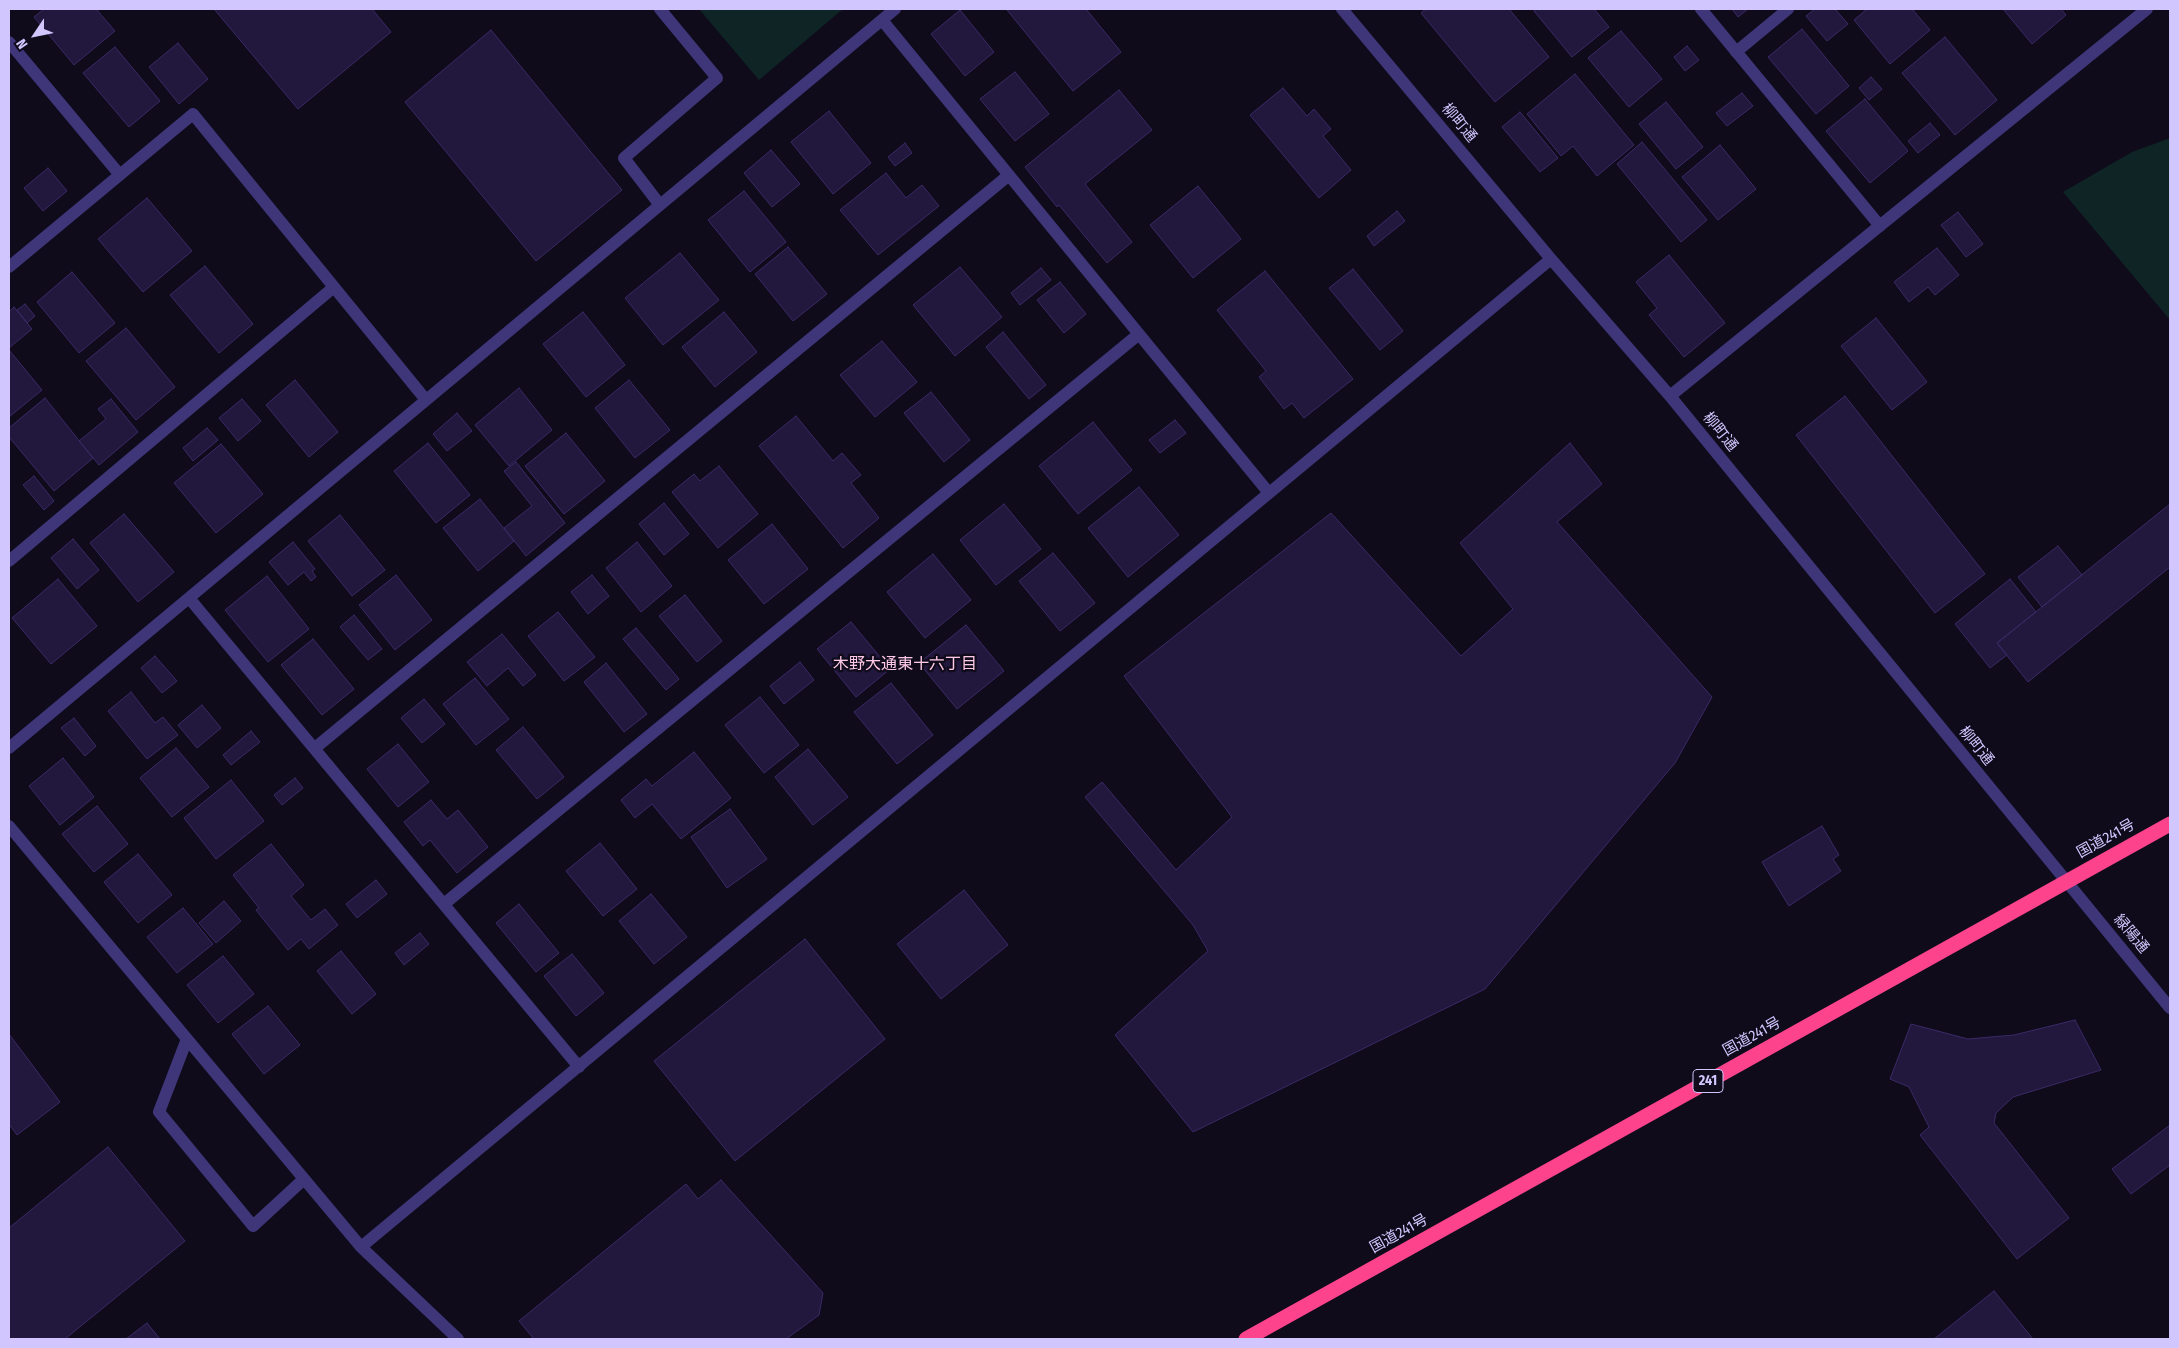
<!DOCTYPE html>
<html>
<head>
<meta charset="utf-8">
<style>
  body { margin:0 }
  #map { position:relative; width:2179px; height:1348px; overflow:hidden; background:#0f0b1b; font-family:"Fira Sans Condensed",sans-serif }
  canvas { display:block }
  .frame { position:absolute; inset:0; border:10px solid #d1c6fe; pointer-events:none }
  .north { position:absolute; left:10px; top:10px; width:50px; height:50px; -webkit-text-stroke:4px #0f0b1b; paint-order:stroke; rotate:236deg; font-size:14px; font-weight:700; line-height:20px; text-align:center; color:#d1c6fe }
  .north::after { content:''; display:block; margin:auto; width:18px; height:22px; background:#d1c6fe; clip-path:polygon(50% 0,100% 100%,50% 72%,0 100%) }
</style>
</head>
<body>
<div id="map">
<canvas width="2179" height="1348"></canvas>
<div class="frame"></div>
<div class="north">N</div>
</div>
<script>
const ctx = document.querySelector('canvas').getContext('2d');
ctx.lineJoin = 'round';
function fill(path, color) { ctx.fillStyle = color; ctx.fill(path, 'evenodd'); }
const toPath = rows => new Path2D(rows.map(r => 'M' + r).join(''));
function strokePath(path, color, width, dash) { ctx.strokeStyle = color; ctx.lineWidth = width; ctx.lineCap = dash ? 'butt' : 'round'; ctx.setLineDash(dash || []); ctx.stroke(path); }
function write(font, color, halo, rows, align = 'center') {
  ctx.font = font + ' "Fira Sans Condensed","Noto Sans JP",sans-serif'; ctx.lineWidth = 4.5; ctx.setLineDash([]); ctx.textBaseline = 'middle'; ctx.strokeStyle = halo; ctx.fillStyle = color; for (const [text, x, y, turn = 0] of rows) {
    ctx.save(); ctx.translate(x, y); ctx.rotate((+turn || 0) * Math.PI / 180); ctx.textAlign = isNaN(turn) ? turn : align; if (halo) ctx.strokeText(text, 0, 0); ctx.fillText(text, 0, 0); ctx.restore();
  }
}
fill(toPath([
  [699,9,843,9,759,80],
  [2170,138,2170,320,2063,192,2132,152]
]), '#0e2425');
const building = toPath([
  [44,9,96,9,115,31,74,65,34,17,44,9],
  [214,9,372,9,391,32,298,109,214,9],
  [1008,9,1086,9,1121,52,1073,91,1007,10,1008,9],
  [1426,9,1509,9,1549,57,1495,102,1421,13,1426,9],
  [1536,9,1594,9,1609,27,1572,57,1534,11,1536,9],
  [1732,9,1748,9,1738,17,1732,9],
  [1815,9,1835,9,1848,24,1827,41,1806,16,1815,9],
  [1867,9,1912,9,1930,30,1890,64,1854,20,1867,9],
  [2003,9,2061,9,2066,15,2032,44,2003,9],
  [960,10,994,52,965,76,931,34,960,10],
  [1802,29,1849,86,1816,114,1768,57,1802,29],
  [491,30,622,190,536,261,405,102,491,30],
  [1621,31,1662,79,1629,107,1588,58,1621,31],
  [1945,37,1997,100,1955,135,1902,73,1945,37],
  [178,43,208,79,179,104,149,67,178,43],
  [1687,46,1699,60,1685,71,1674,57,1687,46],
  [115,47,160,101,129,127,83,73,115,47],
  [1015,72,1049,114,1015,141,980,99,1015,72],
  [1575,74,1634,145,1597,176,1573,146,1561,156,1527,114,1575,74],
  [1871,77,1882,89,1869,100,1859,88,1871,77],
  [1283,88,1307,116,1314,109,1331,129,1323,136,1351,170,1319,198,1250,115,1283,88],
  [1119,90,1152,130,1085,184,1132,242,1107,263,1059,205,1057,207,1025,167,1119,90],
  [1742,93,1753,106,1727,126,1716,113,1742,93],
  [1865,99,1908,151,1870,183,1826,131,1865,99],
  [1666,102,1703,147,1676,169,1639,124,1666,102],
  [829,111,871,163,833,194,791,142,829,111],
  [1520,112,1558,158,1540,172,1502,127,1520,112],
  [1930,123,1940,135,1918,153,1908,141,1930,123],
  [1642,142,1707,220,1681,242,1617,164,1642,142],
  [905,143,912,153,895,166,888,157,905,143],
  [1720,145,1756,189,1718,220,1682,177,1720,145],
  [771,150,800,184,772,207,744,173,771,150],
  [48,168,67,191,43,211,24,188,48,168],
  [886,173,906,198,922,185,939,206,878,255,840,210,886,173],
  [1198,186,1241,239,1193,278,1150,225,1198,186],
  [744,191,786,242,750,272,708,220,744,191],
  [147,198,192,251,143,292,98,239,147,198],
  [1397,211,1405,221,1374,246,1367,236,1397,211],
  [1958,212,1983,244,1966,257,1941,225,1958,212],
  [788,247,827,294,793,321,755,274,788,247],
  [1937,248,1959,275,1935,295,1928,287,1909,302,1894,282,1937,248],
  [680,253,719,300,663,345,625,298,680,253],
  [1669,255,1725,323,1684,357,1649,315,1657,308,1636,282,1669,255],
  [205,266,253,324,219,353,170,295,205,266],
  [960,267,1002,317,955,356,913,305,960,267],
  [1041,268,1051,280,1020,305,1011,293,1041,268],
  [1353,269,1403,331,1380,350,1329,288,1353,269],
  [1265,271,1353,379,1304,418,1292,403,1284,409,1259,377,1266,371,1217,310,1265,271],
  [72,272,115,323,79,353,37,302,72,272],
  [1060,282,1086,314,1064,333,1037,300,1060,282],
  [25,304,35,316,27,323,17,310,25,304],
  [14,307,32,329,9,348,9,312,14,307],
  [583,312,625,365,586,397,543,344,583,312],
  [724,312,757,352,715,387,682,347,724,312],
  [1876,318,1927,382,1892,410,1841,346,1876,318],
  [126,328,175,387,136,420,86,361,126,328],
  [1003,332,1046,385,1029,399,986,347,1003,332],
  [882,341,917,382,875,417,840,375,882,341],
  [9,350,42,390,9,417,9,350],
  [295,380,338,432,309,457,266,405,295,380],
  [629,380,670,430,635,458,595,408,629,380],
  [519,388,552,430,509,466,475,425,519,388],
  [931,392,970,440,944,462,904,413,931,392],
  [1845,396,1985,574,1935,613,1796,435,1845,396],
  [45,398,93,458,54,491,9,437,9,428,45,398],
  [111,399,138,432,99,465,79,441,106,419,98,409,111,399],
  [242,399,261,421,238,441,219,418,242,399],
  [457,413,472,431,447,451,433,434,457,413],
  [796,416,833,461,842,453,861,475,851,483,879,518,843,548,759,446,796,416],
  [1175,420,1186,433,1160,453,1149,440,1175,420],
  [1093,422,1132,470,1078,514,1039,466,1093,422],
  [207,428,218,440,193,461,183,448,207,428],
  [566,433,605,481,564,514,525,466,566,433],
  [428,443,470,495,436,523,394,471,428,443],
  [1570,443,1602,484,1557,522,1712,697,1675,763,1485,989,1193,1132,1115,1035,1208,951,1193,925,1085,797,1102,782,1176,870,1232,817,1124,676,1331,513,1461,656,1513,609,1460,543,1570,443],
  [221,444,263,494,216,533,174,483,221,444],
  [516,462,565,523,526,556,504,528,532,506,504,471,516,462],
  [719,466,758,514,718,548,672,492,694,474,700,481,719,466],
  [34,476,54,501,44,510,23,485,34,476],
  [1139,487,1179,535,1128,577,1088,528,1139,487],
  [480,499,514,541,478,571,443,528,480,499],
  [664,503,689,534,664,555,639,524,664,503],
  [1004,504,1041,549,996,585,960,540,1004,504],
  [2170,504,2170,567,2028,682,1997,643,2170,504],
  [124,514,174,572,138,602,90,543,124,514],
  [340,515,385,570,352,596,308,541,340,515],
  [772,524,808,569,764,604,728,560,772,524],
  [73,539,99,570,77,589,51,558,73,539],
  [293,542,315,569,312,571,316,577,311,581,304,572,288,585,269,562,293,542],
  [637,542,672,586,641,612,606,568,637,542],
  [2058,546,2082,575,2042,607,2018,577,2058,546],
  [1053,553,1095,603,1060,631,1019,581,1053,553],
  [933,554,971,600,925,638,887,592,933,554],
  [396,575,432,620,395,650,359,605,396,575],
  [592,575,609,596,588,614,571,592,592,575],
  [267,576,309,629,268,662,225,610,267,576],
  [58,579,97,626,51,664,12,618,58,579],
  [2010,579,2036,612,1997,643,2007,655,1990,668,1955,624,2010,579],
  [685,595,722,641,697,662,659,616,685,595],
  [558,612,595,657,564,681,528,636,558,612],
  [354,615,382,649,368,660,340,627,354,615],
  [851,622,890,669,856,697,817,649,851,622],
  [966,625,1004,671,957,709,919,663,966,625],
  [636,628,679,679,666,690,623,639,636,628],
  [502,634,536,675,523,686,508,668,487,686,467,662,502,634],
  [313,639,354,689,322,715,281,665,313,639],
  [155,656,177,681,162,693,141,668,155,656],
  [800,662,814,680,784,704,770,686,800,662],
  [606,663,647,714,624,732,584,682,606,663],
  [475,678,509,719,476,745,443,704,475,678],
  [891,683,933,735,897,764,854,712,891,683],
  [131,692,155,723,163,717,178,735,147,759,108,711,131,692],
  [760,697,799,745,764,773,725,725,760,697],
  [424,699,445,724,422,743,401,718,424,699],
  [202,705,221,728,197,748,178,725,202,705],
  [74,718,96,746,85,756,61,728,74,718],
  [523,727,564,777,537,799,496,750,523,727],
  [251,731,260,742,231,765,223,755,251,731],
  [398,744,429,782,398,807,367,769,398,744],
  [176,748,209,787,172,817,140,778,176,748],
  [808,749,848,797,813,825,775,777,808,749],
  [694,752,731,798,681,839,652,804,635,818,621,800,646,779,652,786,694,752],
  [63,758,94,797,60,825,29,786,63,758],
  [295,778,303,788,282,805,274,795,295,778],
  [231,780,264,821,216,859,184,818,231,780],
  [431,800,447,819,458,810,488,847,457,873,430,840,423,846,404,822,431,800],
  [97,806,128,844,94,872,62,834,97,806],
  [730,809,767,859,727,888,691,837,730,809],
  [1822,826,1839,855,1833,859,1841,871,1789,906,1762,862,1822,826],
  [600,843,637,889,603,916,566,871,600,843],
  [271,844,304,885,291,896,311,920,325,909,338,925,309,949,301,939,288,950,256,910,259,908,233,875,271,844],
  [138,854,172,895,138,923,104,882,138,854],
  [376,880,387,894,357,918,346,904,376,880],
  [964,890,1008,945,941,999,897,944,964,890],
  [651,894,687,937,654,964,619,921,651,894],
  [224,901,241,921,216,943,199,923,224,901],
  [519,904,559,953,536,972,496,923,519,904],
  [183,908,213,944,177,973,147,937,183,908],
  [420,933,429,944,404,965,395,953,420,933],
  [805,939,885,1039,735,1161,654,1061,805,939],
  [341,951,376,994,352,1014,317,971,341,951],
  [572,954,604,993,576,1016,544,976,572,954],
  [223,956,254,994,218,1023,187,985,223,956],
  [268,1006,300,1045,264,1074,232,1034,268,1006],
  [2075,1020,2101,1070,2013,1097,1996,1113,1994,1123,2069,1218,2017,1259,1920,1135,1929,1127,1909,1087,1890,1079,1911,1024,1968,1039,2014,1035,2075,1020],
  [9,1034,60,1102,17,1135,9,1124,9,1034],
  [2170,1125,2170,1165,2131,1194,2112,1169,2170,1125],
  [108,1147,185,1241,65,1339,9,1339,9,1228,108,1147],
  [721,1180,823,1293,819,1315,786,1339,534,1339,519,1321,686,1184,698,1199,721,1180],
  [1994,1291,2033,1339,1934,1339,1994,1291],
  [147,1323,160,1339,126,1339,147,1323]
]);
fill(building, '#22173c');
strokePath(building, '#3b2a67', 1);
strokePath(toPath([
  [1342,9,1551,259,1670,396,2170,1008],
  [1701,9,1880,226],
  [882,20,1269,493],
  [9,42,120,175],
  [1736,52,1788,9],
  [660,205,624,158,717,78,660,9],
  [9,267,193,114,426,400],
  [1670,396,2147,9],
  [9,561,334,287],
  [189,598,579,1067],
  [9,748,895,9],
  [315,748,1009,175],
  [9,826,361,1247,458,1339],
  [444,904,1139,334],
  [187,1039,159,1112,253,1226,304,1179],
  [361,1247,1551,259]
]), '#3e3679', 12);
strokePath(toPath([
  [1246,1339,2170,824]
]), '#fc438c', 15);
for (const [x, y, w] of [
  [1708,1081,30]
]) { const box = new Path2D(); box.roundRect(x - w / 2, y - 11.5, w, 23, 4); ctx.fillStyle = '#0f0b1b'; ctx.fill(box); strokePath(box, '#d1c6fe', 1); }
write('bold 14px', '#d1c6fe', null, [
  ["241",1708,1081]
]);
write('15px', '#d1c6fe', '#0f0b1b', [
  ["柳町通",1459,123,50],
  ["柳町通",1720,432,51],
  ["柳町通",1976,746,51],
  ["国道241号",2106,839,-29],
  ["緑陽通",2131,934,50],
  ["国道241号",1752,1037,-29],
  ["国道241号",1399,1234,-29]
]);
write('16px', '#fec8e6', '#0f0b1b', [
  ["木野大通東十六丁目",905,665]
]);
</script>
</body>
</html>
